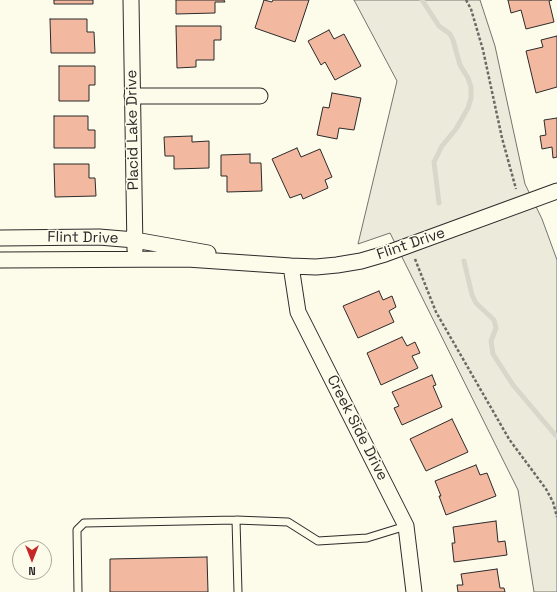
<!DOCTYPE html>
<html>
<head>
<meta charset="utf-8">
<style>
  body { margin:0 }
  #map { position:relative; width:557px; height:592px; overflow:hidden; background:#fdfbea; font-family:"Space Grotesk",sans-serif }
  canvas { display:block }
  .north { position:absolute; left:12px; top:540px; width:40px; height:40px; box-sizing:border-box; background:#fdfbea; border:1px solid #a9a89e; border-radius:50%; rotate:180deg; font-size:11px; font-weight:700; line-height:16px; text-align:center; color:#2b2b2b }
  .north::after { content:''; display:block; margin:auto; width:14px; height:18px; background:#c62828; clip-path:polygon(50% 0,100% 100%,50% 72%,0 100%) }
</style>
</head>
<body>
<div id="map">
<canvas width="557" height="592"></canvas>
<div class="north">N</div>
</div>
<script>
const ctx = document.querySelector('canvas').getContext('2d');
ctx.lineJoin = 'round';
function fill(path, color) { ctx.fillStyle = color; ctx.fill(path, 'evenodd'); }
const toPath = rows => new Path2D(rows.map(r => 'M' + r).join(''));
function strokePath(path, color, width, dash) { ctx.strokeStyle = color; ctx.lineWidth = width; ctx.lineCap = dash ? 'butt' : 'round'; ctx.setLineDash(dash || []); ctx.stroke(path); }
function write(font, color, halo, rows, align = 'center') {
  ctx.font = font + ' "Space Grotesk",sans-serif'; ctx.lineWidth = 3; ctx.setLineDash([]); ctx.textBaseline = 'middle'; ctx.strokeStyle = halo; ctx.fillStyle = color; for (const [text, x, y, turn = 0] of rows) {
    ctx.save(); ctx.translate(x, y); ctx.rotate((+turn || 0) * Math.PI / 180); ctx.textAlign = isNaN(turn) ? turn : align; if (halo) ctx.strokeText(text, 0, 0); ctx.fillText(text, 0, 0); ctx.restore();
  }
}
const green = toPath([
  [354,0,480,0,495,46,525,184,542,219,557,260,557,592,534,592,518,490,390,233,358,244,397,81,354,0]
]);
fill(green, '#ecebdb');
strokePath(green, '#74746e', 1);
strokePath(toPath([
  [422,0,439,26,450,34,453,40,460,65,468,78,471,87,471,98,468,108,456,129,442,146,434,162,439,203],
  [464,261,472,295,476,303,494,320,496,328,491,341,493,354,513,385,557,437]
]), '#d8d7c9', 5);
const building = toPath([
  [54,0,93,0,93,4,54,4,54,0],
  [176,0,224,0,225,2,215,2,215,13,176,14,176,0],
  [264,0,272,2,273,0,309,0,295,42,255,28,264,0],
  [508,0,552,0,549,1,554,22,526,29,521,10,511,13,508,0],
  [50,19,87,19,87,32,94,32,95,53,51,53,50,19],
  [176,26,221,26,221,40,214,40,214,60,196,60,196,67,177,68,176,26],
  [329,30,334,39,344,34,361,66,335,80,325,62,321,65,308,41,329,30],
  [557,36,557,87,536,93,526,51,543,47,541,40,557,36],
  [59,66,95,66,95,85,89,85,89,101,59,101,59,66],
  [332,93,361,98,354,130,339,128,337,139,317,135,323,107,329,108,332,93],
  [54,116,88,116,88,130,95,130,95,148,54,148,54,116],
  [557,118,557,157,553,158,552,147,542,149,540,136,546,135,544,120,557,118],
  [192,136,192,142,209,141,209,168,174,169,174,156,165,156,164,137,192,136],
  [297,148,301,157,320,149,332,177,325,180,328,188,303,199,301,194,290,198,272,159,297,148],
  [250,154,250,163,261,163,262,191,227,192,227,176,221,176,221,155,250,154],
  [54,164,89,164,89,178,95,178,96,196,55,197,54,164],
  [379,291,383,300,392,296,396,307,389,311,394,322,358,338,343,306,379,291],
  [402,337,407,346,415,342,420,353,412,356,418,368,381,385,367,353,402,337],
  [432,375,436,385,433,386,442,407,402,425,394,408,399,406,392,392,432,375],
  [452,419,468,452,426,471,410,439,452,419],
  [476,465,480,475,487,473,496,496,446,515,439,496,441,496,435,481,476,465],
  [496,521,498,542,505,541,507,555,454,562,452,543,455,543,453,527,496,521],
  [207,557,208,592,110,592,110,559,207,557],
  [497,569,500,588,504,588,505,592,458,592,457,585,463,585,461,574,497,569]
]);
fill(building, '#f2b8a0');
strokePath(building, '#2b2b2b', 1);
const service = toPath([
  [236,520,238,592],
  [78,592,77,530,84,523,236,520,288,522,318,541,367,538,406,526]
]);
const minor = toPath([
  [131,0,135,250],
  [132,96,260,96],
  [0,238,99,237,135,240,208,253],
  [0,260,187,259,291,266,316,267,337,265,361,261,385,254,557,191],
  [291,266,298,312,406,526,414,592]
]);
strokePath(service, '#2b2b2b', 9);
strokePath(minor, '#2b2b2b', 17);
strokePath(toPath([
  [466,0,471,9,483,50,502,138,516,189],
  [415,259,436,312,509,439,546,489,553,502,557,517]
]), '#6a6964', 2.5, [3, 2]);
strokePath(service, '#fdfbea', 7);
strokePath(minor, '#fdfbea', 15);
write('15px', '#2b2b2b', '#fdfbea', [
  ["Placid Lake Drive",133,130,-91],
  ["Flint Drive",83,238,1],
  ["Flint Drive",411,244,-19],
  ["Creek Side Drive",357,428,63]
]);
</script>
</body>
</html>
